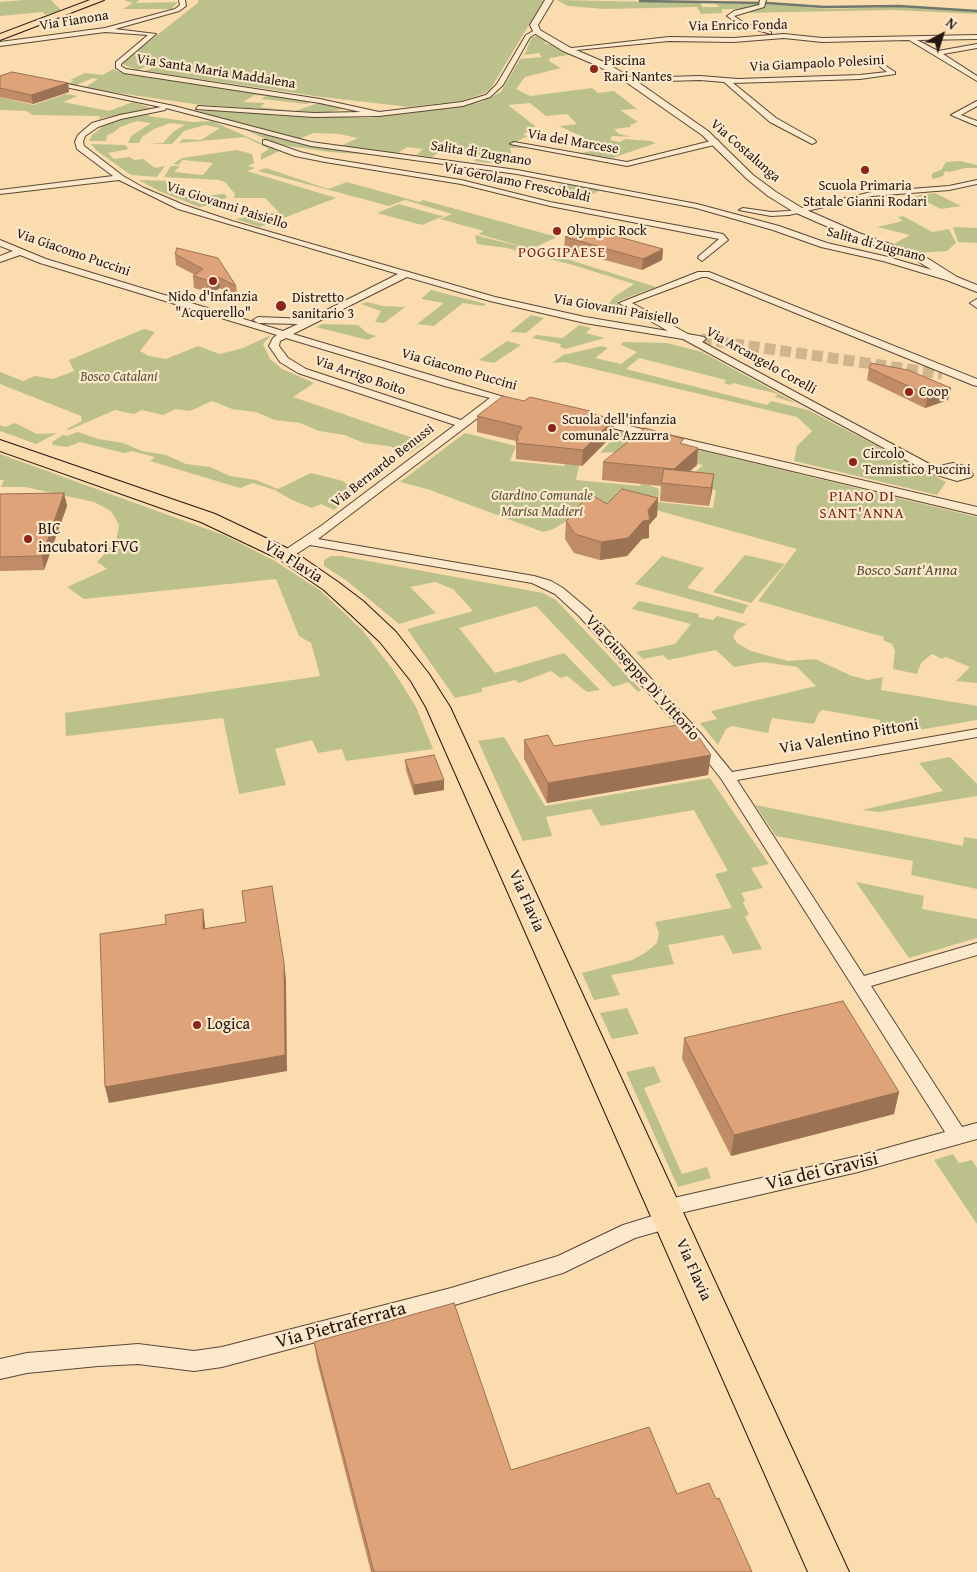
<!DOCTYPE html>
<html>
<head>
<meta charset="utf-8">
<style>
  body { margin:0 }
  #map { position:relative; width:977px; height:1572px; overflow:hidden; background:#fbdcae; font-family:"Gentium Book Plus",serif }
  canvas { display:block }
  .north { position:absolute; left:917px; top:10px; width:50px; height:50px; -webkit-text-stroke:4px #fce8ca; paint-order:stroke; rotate:40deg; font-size:14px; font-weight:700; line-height:20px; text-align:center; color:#231510 }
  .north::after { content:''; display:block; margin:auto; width:18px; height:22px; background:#231510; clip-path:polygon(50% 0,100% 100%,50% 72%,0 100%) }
</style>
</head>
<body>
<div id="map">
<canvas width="977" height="1572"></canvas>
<div class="north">N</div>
</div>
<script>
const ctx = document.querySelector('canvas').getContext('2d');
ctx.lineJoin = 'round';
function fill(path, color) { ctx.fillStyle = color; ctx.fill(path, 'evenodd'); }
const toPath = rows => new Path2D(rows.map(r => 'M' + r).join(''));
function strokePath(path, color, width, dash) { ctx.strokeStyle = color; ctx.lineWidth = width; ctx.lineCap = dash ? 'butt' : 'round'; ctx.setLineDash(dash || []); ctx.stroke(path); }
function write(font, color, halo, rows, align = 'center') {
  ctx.font = font + ' "Gentium Book Plus",serif'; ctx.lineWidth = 4.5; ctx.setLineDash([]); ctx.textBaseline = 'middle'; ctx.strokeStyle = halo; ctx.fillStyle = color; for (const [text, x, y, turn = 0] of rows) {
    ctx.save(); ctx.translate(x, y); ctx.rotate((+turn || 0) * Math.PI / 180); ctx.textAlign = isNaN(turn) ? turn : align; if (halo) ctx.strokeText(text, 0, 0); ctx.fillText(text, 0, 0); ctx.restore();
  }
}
fill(toPath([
  [24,0,51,0,61,10,45,15,43,12,0,16,0,2],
  [124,0,139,0,136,3,178,2,171,9,123,9,133,3],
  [198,0,544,0,491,88,485,93,462,101,409,107,322,97,145,71,154,67,148,66,138,70,124,65,123,62,199,2],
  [557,0,701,3,702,7,720,7,715,4,761,3,759,6,739,9,722,9,722,13,701,14,697,7,604,9,568,6],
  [766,4,827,9,899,7,977,12,977,14,894,10,739,13],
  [537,36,548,42,542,43,554,45,574,54,550,58,549,61,561,68,525,77,516,89,530,96,592,88,598,93,614,91,637,109,620,110,638,122,630,125,631,127,614,129,619,134,632,137,612,136,610,140,620,142,625,139,651,141,656,143,612,158,582,153,591,151,612,154,616,151,610,145,577,140,581,136,559,126,577,124,567,114,546,116,530,103,508,105,535,126,523,135,528,136,511,144,528,148,510,148,513,161,487,163,474,161,479,156,442,150,432,157,416,155,423,149,407,147,398,153,341,146,358,138,339,134,314,133,298,139,189,110,369,118,464,106,481,102,501,92,520,59,542,57,539,53,524,55,532,37],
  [113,69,125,74,311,102,307,104,261,99,266,96,255,95,243,102,265,103,260,107,295,111,319,103,342,109,326,113,201,105,84,88,98,79,93,78,74,86,67,84,74,81,70,80,85,73,103,75],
  [66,94,78,96,63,102,109,111,133,102,152,108,98,119,100,116,32,115,27,111,0,110,0,97,33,105],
  [151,114,148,116,193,122,212,121,279,151,261,160,261,154,269,149,245,137,179,143,183,139,201,140,220,128,205,125,184,131,172,144,149,144,163,143,173,132,185,125,170,123,154,129,142,137,139,143,128,143,131,136,151,123,137,121,120,127,113,133,107,135,106,141,89,141,92,135,102,127,124,119],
  [241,128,296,143,386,156,330,152,289,146,277,144],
  [91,144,125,145,129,149,108,153,114,159,130,157,134,160,143,159,155,168,165,166,157,177,131,175,97,151],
  [237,150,252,154,254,163,248,166,255,168,247,171,336,198,260,227,235,219,279,212,265,198,234,198,235,194,225,182,219,180,164,177,171,166,180,166,174,172,203,175,213,163,183,160,178,165,173,164,182,158],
  [960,161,977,165,977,168,965,168,950,172,945,171,943,176,934,179,931,177,933,173,941,170,946,162],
  [266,168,328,189,347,182,419,202,423,200,557,237,531,249,478,234,484,231,440,219,452,214,405,200,389,206,258,171],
  [139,180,171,181,183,197,225,194,227,197,216,204,199,207,159,191],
  [564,183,597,190,599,191,589,196,553,189],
  [935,193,961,206,941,209,915,196],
  [399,204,438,215,444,216,422,225,377,213],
  [903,216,932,232,949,229,956,243,947,251,916,253,892,245,910,235,877,227,903,221,898,217],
  [953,227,977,228,977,243,958,242],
  [475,235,554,255,656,287,618,301,618,304,633,311,606,307,614,297,634,284,573,265,507,248,477,244],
  [431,290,486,304,483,306,463,303,434,326,417,324,444,303,421,299],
  [367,302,383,306,405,307,384,323,375,322,381,311,361,304],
  [531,315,544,318,526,333,510,332],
  [322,324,358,325,367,333,376,336,368,340,316,327],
  [579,325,591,328,586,333,605,338,565,349,560,347,561,344,532,338,536,335,563,338],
  [144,329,155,332,140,351,149,356,166,359,198,346,220,354,243,348,271,335,263,344,270,359,282,369,314,383,293,397,425,442,409,454,389,446,364,443,344,435,319,431,300,423,275,420,256,412,232,409,212,401,190,411,176,409,163,415,142,410,134,414,115,410,69,430,67,429,82,421,81,416,0,384,0,372,23,381,35,376,53,379,74,371,69,360],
  [507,341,521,345,494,363,479,360],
  [623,342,667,343,702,352,796,403,775,397,778,394,733,383,730,385,724,383,726,380,639,358,626,369,767,405,771,401,808,410,946,482,937,495,794,461,797,446,812,431,797,417,564,362,552,363,563,355,602,346,608,348,595,358,621,364,637,352,621,345],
  [15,423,37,434,57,433,36,444,0,431,0,425,5,427],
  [620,431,977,517,977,683,956,681,970,667,946,657,942,659,932,654,921,663,917,674,893,669,895,651,892,644,883,640,884,637,758,601,797,549,627,502,574,517,553,529,543,532,427,489,400,482,465,433,516,446,510,461,564,466,566,462,579,466,576,480,640,486,642,482,659,489,658,502,713,508,716,490,680,486,703,465,631,451,600,453],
  [78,432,99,439,123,443,142,451,166,455,186,464,210,467,230,476,256,480,278,489,311,473,343,481,353,489,351,498,334,510,321,504,312,508,292,500,275,490,253,483,240,488,150,461,155,457,132,451,124,453,80,442,67,447,53,445,52,442,63,435,67,436],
  [0,454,226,536,275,561,321,591,363,631,393,670,416,707,433,749,346,761,342,749,318,753,312,740,275,749,286,785,239,794,223,718,66,736,65,713,320,676,311,643,299,636,276,579,84,599,67,587,107,569,97,562,116,541,119,525,111,511,94,502,25,487,1,487,4,480,0,480],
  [745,555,785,564,751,603,713,592],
  [331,556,341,556,543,593,556,600,641,690,638,692,628,682,613,687,536,606,459,628,495,673,564,653,600,690,587,692,567,676,560,678,551,671,519,683,515,680,482,688,482,692,455,698,407,629,473,611,453,589,435,582,410,587,436,613,399,624,347,581,324,566,324,560],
  [662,556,704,568,687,588,748,605,743,614,635,584],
  [639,601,699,614,698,617,713,620,717,616,747,624,737,630,733,637,737,643,751,651,788,661,815,659,852,676,868,680,883,677,881,690,977,706,977,720,878,737,880,720,822,710,818,714,814,724,772,718,768,733,732,726,726,729,718,745,700,723,717,719,711,711,816,686,797,667,763,662,734,667,716,650,668,660,663,655,643,659,636,652,675,644,691,624,632,609],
  [504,737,545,806,710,778,769,864,751,868,763,888,741,893,745,900,743,903,749,914,745,917,762,949,733,954,723,935,668,945,674,964,611,975,620,995,594,1000,582,973,632,960,645,953,657,943,659,933,655,922,732,908,715,874,728,871,694,810,601,826,591,809,546,817,552,836,523,841,478,741],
  [950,757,977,784,977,796,879,812,862,810,943,791,919,763],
  [755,805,963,846,964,837,977,839,977,889,911,875,913,861,776,836],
  [856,882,924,896,922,909,977,919,977,938,909,958],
  [627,1008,639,1034,612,1039,600,1013],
  [654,1066,661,1082,644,1088,682,1174,707,1167,711,1178,678,1187,626,1072],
  [953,1154,959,1163,972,1160,977,1168,977,1224,934,1160]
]), '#bcc18c');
strokePath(toPath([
  [640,1,763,3],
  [767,3,824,7,899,6,977,11]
]), '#6e7871', 2.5);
strokePath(toPath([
  [701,339,942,374]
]), '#d0b48e', 11, [11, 5]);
const minor = toPath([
  [179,0,185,0,186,6,179,11,115,29,156,34,121,64,121,66,126,69,320,99,379,112,462,102,486,95,497,84,526,35,535,30,540,31,530,37,503,85,490,97,463,106,379,116,314,117,196,109,198,106,314,113,361,112,320,103,124,73,116,68,116,62,148,35,105,32,0,46,0,42,105,28,175,9,180,5,179,0],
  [760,0,766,0,764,7,734,16,744,23,771,32,771,34,740,25,727,16,734,11,759,5,760,0],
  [784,34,822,38,977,35,977,39,917,40,938,51,977,44,977,48,943,54,977,76,977,81,909,40,822,42,784,38,733,42,669,41,566,51,563,49,669,37,733,38,784,34],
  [880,62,895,72,895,74,860,79,733,83,776,118,815,140,816,142,812,144,770,122,724,82,700,80,629,82,626,80,629,78,700,76,738,79,860,75,887,72,878,65,880,62],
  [48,80,174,106,311,142,517,170,697,204,779,226,827,243,888,257,956,277,957,279,953,282,883,261,821,247,773,230,696,208,517,174,311,146,166,108,165,110,121,119,98,127,85,136,83,142,84,146,123,176,144,188,184,205,232,221,495,297,585,317,668,331,619,303,698,272,709,272,977,379,977,386,973,385,707,277,702,277,632,303,688,334,704,337,706,339,702,342,935,467,953,463,968,467,973,475,971,477,957,481,930,473,683,339,585,323,490,301,407,277,293,334,524,403,519,406,500,401,318,539,534,576,551,581,563,588,589,610,701,734,732,772,977,729,977,737,737,780,864,976,977,943,977,955,871,986,962,1127,977,1123,977,1139,858,1172,676,1214,680,1220,677,1226,635,1238,563,1273,451,1306,222,1367,194,1371,138,1364,98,1366,27,1373,0,1379,0,1359,27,1353,138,1344,194,1351,222,1347,451,1288,558,1256,623,1225,659,1214,655,1208,658,1202,665,1200,858,1156,945,1132,722,780,691,740,579,616,555,594,532,583,310,545,290,558,282,558,280,555,282,552,321,526,455,425,298,373,280,362,269,346,273,338,277,335,40,263,20,255,0,262,0,256,13,251,0,246,0,240,46,259,283,331,298,324,258,323,253,320,258,317,309,319,398,274,178,209,119,180,0,194,0,190,113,176,77,149,75,142,78,135,92,123,120,115,161,107,46,83,48,80],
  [286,338,448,387,490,398,461,420,306,369,288,358,279,346,280,341,286,338],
  [953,469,959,471,961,473,946,471,953,469],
  [977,101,977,106,961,115,977,121,977,126,951,115,977,101],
  [266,140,300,152,325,158,461,180,550,202,723,234,728,240,702,261,698,258,699,256,719,239,550,206,461,184,325,162,295,156,263,144,263,140,266,140],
  [715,140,718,140,718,144,627,166,510,144,514,142,627,162,715,140],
  [977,180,977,184,949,190,872,196,789,215,771,216,739,210,743,208,771,212,789,211,872,192,949,186,977,180],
  [977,299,977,308,970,303,977,299],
  [595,418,977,507,977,515,591,423,590,421,595,418]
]);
const tertiary = toPath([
  [545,0,553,0,538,25,540,30,569,47,604,62,632,78,708,131,753,175,776,192,802,208,859,233,924,256,957,277,977,285,977,292,949,281,916,260,851,237,794,212,768,196,747,179,702,135,626,82,598,66,563,51,534,33,530,25,545,0]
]);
const primary = toPath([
  [90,0,104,0,0,40,0,34,90,0],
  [0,440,215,514,293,551,338,582,363,601,396,632,429,674,450,707,849,1572,808,1572,426,707,411,681,380,642,347,611,324,590,279,559,201,522,0,451,0,440]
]);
strokePath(minor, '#594738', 2);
strokePath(tertiary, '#594738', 2);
strokePath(primary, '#231510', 2);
fill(minor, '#fce8ca');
fill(tertiary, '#fce8ca');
fill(primary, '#fbdcae');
fill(toPath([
  [0,76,68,83,69,92,33,104,0,97],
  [565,237,663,249,662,260,642,270,564,249],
  [175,254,236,286,238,298,220,288,211,293,194,288,193,276,195,275,176,265],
  [869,368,948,400,925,408,867,380],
  [524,401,590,414,614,419,613,435,582,466,516,459,516,441,477,432,477,416],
  [684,444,697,465,690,471,714,474,712,491,709,506,660,501,661,486,602,480,603,462],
  [64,493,67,506,44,570,0,571,0,494],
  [658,498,657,516,649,525,649,538,642,539,627,556,600,560,574,553,565,539,566,521,607,504],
  [524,740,554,746,708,775,547,803,524,759],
  [405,760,444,790,414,795,406,770],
  [684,1038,899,1092,894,1114,731,1156,682,1059],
  [314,1342,511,1470,716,1499,752,1572,371,1572,317,1361]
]), '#bf8c67');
fill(toPath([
  [68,83,69,92,33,104,31,95],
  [663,249,662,260,642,270,643,259],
  [218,277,220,288,211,293,210,281],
  [951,388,948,400,925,408,928,395],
  [614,419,613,435,582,466,583,450],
  [698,448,697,465,675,484,674,469],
  [714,474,712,491,709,506,711,488],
  [64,493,67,506,44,570,42,556],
  [658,498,657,516,649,525,649,538,642,539,627,556,600,560,601,542],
  [711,755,708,775,547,803,548,783],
  [444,780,444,790,414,795,414,785],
  [203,909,205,925,206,945,203,929],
  [284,963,286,979,287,1071,109,1103,105,1087],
  [899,1092,894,1114,731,1156,734,1135]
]), '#9b7254');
const building = toPath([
  [12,72,68,83,31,95,0,88,0,76,12,72],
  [586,228,663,249,643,259,565,237,586,228],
  [177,248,218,258,236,286,218,277,210,281,193,276,203,269,175,254,177,248],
  [871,363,908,370,951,388,928,395,869,368,871,363],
  [503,396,524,401,530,397,590,411,588,413,614,419,583,450,516,443,518,438,516,438,522,427,477,416,503,396],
  [645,428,684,439,680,443,698,448,674,469,603,462,645,428],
  [664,469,714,474,711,488,661,483,664,469],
  [622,489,658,498,648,510,650,520,643,521,628,538,601,542,575,534,566,521,586,498,595,497,607,504,622,489],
  [64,493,42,556,0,557,0,494,64,493],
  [689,723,711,755,548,783,524,740,548,735,554,746,689,723],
  [434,755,444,780,414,785,405,760,434,755],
  [272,886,284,963,285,1055,105,1087,100,934,166,924,165,915,203,909,203,929,246,922,242,891,272,886],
  [843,1001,899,1092,734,1135,684,1038,843,1001],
  [454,1303,511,1470,649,1427,677,1494,709,1483,716,1499,719,1498,752,1572,374,1572,314,1342,454,1303]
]);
fill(building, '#dea378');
strokePath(building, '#9b7254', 1);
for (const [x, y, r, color] of [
  [594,69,5,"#8f2418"],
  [865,170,5,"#8f2418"],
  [557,231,5,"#8f2418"],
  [213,281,5,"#8f2418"],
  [281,306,6,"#8f2418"],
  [909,392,5,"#8f2418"],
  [552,428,5,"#8f2418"],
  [853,462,5,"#8f2418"],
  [28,539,5,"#8f2418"],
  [197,1025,5,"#8f2418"]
]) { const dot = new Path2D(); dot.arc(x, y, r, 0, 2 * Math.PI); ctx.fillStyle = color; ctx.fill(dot); strokePath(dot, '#fce8ca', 2); }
write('14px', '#231510', '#fce8ca', [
  ["Via Fianona",74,21,-9],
  ["Via Enrico Fonda",738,26,-1],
  ["Via Giampaolo Polesini",817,64,-3],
  ["Via Santa Maria Maddalena",216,72,9],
  ["Via del Marcese",573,142,10],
  ["Via Costalunga",745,151,41],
  ["Salita di Zugnano",481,154,9],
  ["Via Gerolamo Frescobaldi",517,183,12],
  ["Via Giovanni Paisiello",227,206,18],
  ["Salita di Zugnano",876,245,15],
  ["Via Giacomo Puccini",73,253,19],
  ["Via Giovanni Paisiello",616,310,10],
  ["Via Arcangelo Corelli",761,361,29],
  ["Via Giacomo Puccini",459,370,16],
  ["Via Arrigo Boito",360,376,19],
  ["Via Bernardo Benussi",383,466,-38]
]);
write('14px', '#231510', '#fce8ca', [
  ["Piscina",604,61],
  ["Rari Nantes",604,77],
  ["Scuola Primaria",865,186,"center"],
  ["Statale Gianni Rodari",865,202,"center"],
  ["Olympic Rock",567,231],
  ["Nido d'Infanzia",213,297,"center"],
  ["\"Acquerello\"",213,313,"center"],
  ["Distretto",292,298],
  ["sanitario 3",292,314],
  ["Coop",919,392],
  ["Scuola dell'infanzia",562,420],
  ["comunale Azzurra",562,436],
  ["Circolo",863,454],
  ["Tennistico Puccini",863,470]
], 'left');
write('italic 14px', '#59513b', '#fce8ca', [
  ["Bosco Catalani",119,377],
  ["Giardino Comunale",542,496],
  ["Marisa Madieri",542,512]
]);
ctx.letterSpacing = '1px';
write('15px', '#7a1f14', '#fce8ca', [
  ["POGGIPAESE",562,253],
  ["PIANO DI",862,497],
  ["SANT'ANNA",862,514]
]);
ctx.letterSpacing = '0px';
write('16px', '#231510', '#fce8ca', [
  ["BIC",38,530],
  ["incubatori FVG",38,548],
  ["Logica",207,1025]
], 'left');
write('16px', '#231510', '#fce8ca', [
  ["Via Flavia",293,562,32],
  ["Via Giuseppe Di Vittorio",642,678,48],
  ["Via Valentino Pittoni",849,737,-10],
  ["Via Flavia",526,901,66],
  ["Via Flavia",693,1270,66]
]);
write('italic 16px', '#59513b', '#fce8ca', [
  ["Bosco Sant'Anna",907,571]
]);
write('19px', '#231510', '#fce8ca', [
  ["Via dei Gravisi",822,1172,-13],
  ["Via Pietraferrata",341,1326,-15]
]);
</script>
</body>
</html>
